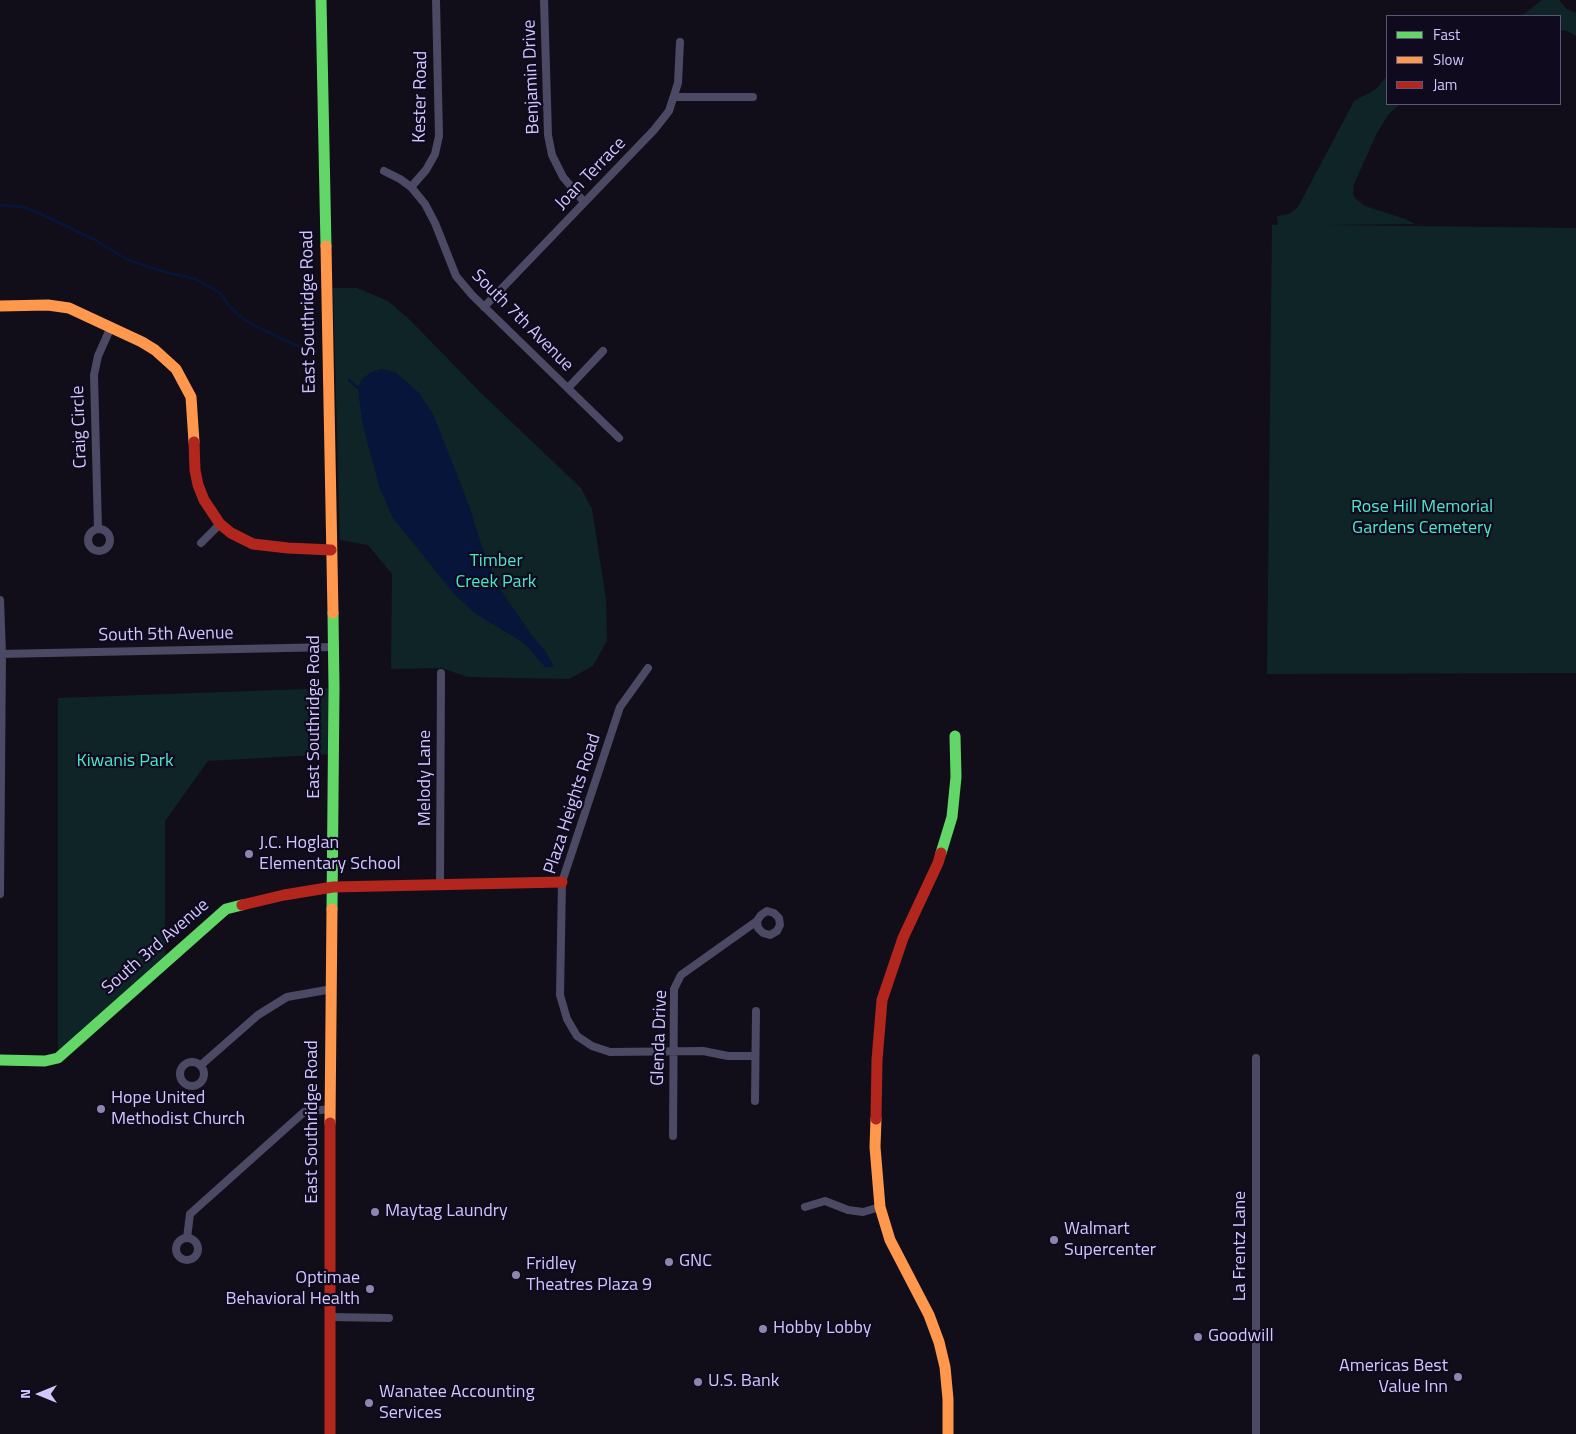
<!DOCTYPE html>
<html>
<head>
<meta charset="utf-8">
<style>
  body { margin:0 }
  #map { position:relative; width:1576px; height:1434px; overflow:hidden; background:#110e1a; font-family:"Titillium Web",sans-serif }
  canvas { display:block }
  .legend { position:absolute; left:1386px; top:15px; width:175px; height:90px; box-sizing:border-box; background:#0f0a1e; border:1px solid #5d5678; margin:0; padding:6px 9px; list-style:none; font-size:15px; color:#d1c7ff }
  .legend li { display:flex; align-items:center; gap:10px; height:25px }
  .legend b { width:25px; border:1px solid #5d5678 }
  .north { position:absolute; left:15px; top:1369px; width:50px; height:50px; -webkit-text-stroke:4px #0f0a1e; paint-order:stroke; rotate:270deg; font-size:14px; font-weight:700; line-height:20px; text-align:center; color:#d1c7ff }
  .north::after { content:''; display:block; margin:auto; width:18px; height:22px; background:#d1c7ff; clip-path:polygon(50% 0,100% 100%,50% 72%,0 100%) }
</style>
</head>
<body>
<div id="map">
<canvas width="1576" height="1434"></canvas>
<ul class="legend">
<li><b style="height:6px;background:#63d668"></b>Fast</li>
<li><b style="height:6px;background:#ff974d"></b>Slow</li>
<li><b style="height:6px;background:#b3261e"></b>Jam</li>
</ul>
<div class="north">N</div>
</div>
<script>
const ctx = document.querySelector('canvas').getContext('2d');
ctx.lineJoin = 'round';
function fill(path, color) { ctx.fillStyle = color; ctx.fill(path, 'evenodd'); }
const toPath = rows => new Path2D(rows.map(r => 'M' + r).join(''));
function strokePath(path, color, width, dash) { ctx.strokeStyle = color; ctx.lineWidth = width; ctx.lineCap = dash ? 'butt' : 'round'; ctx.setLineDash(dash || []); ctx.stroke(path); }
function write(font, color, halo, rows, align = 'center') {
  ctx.font = font + ' "Titillium Web",sans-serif'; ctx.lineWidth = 4.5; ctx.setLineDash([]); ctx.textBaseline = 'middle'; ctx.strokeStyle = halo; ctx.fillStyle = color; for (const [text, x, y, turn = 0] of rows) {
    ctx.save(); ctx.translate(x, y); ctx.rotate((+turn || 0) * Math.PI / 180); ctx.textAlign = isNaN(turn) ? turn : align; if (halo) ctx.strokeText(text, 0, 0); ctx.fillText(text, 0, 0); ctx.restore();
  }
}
fill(toPath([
  [1542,0,1559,0,1567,9,1576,13,1576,36,1567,31,1560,30,1560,16,1516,16,1524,14],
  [1387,76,1387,104,1400,104,1388,115,1377,133,1354,184,1353,195,1356,199,1365,206,1405,219,1415,224,1329,225,1576,228,1576,673,1267,674,1272,225,1278,225,1277,216,1289,214,1298,207,1354,101,1376,89],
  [333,288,357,288,388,301,411,321,480,392,581,488,592,509,606,599,607,641,593,666,569,679,467,677,442,668,391,669,392,574,368,545,340,540],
  [334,688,333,754,208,761,165,821,165,963,58,1058,58,698]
]), '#0e2426');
fill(toPath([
  [381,369,395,372,407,382,419,393,433,414,469,505,482,547,495,577,504,595,531,634,546,652,554,667,545,667,524,643,476,614,455,595,393,518,380,489,362,422,358,388,362,379,370,373]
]), '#061539');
strokePath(toPath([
  [0,205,23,207,41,214,95,240,128,260,165,272,196,279,220,293,229,306,242,318,253,325,306,350],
  [349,380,358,388]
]), '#061539', 2.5);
strokePath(toPath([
  [544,0,548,135,552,155,563,177,584,202],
  [675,97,753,97],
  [384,171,400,179,411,187,425,204,435,223,456,276,472,295,619,438],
  [411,187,426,170,435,154,439,136,436,0],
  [484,307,654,130,669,111,678,83,680,42],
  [568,388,603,351],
  '88 540a11 11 0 1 1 22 0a11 11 0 1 1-22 0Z',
  [98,529,94,375,98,356,111,327],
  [201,543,220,524],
  [0,600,2,654,0,894],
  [0,654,334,647],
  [648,668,620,707,562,882,560,995,567,1019,577,1036,592,1046,610,1052,703,1051,728,1056,755,1056],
  [440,884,441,673],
  '180 1074a12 12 0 1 1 24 0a12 12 0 1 1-24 0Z',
  [201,1065,258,1015,287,997,332,989],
  [755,1101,756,1011],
  [673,1136,674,989,681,975,757,921,761,915,767,911,774,913,779,918,780,925,777,931,770,935,763,933,758,928,757,921],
  [805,1207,825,1201,848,1210,863,1212,880,1207],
  '176 1249a11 11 0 1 1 22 0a11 11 0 1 1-22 0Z',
  [187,1238,190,1214,304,1112,330,1109],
  [331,1317,389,1318],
  [1256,1434,1256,1058]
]), '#4b4963', 8);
strokePath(toPath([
  [321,0,326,246],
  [941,853,952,817,956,777,955,736],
  [332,909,334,688,333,613],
  [0,1060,45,1061,58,1058,226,909,242,905]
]), '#63d668', 11);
strokePath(toPath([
  [326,246,333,613],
  [0,306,48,305,69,308,142,342,155,350,176,369,191,397,194,442],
  [876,1119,875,1147,880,1207,890,1240,929,1315,939,1342,945,1367,948,1399,948,1434],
  [330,1123,332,909]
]), '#ff974d', 11);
strokePath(toPath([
  [194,442,195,470,198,485,204,500,220,524,231,533,253,544,288,548,331,550],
  [242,905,284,895,333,887,562,882],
  [876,1119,877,1060,882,1000,903,938,938,863,941,853],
  [330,1434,330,1123]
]), '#b3261e', 11);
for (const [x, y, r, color] of [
  [249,854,5,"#8e86af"],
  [101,1109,5,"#8e86af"],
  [375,1212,5,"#8e86af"],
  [1054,1240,5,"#8e86af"],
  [669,1262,5,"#8e86af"],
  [516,1275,5,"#8e86af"],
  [370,1289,5,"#8e86af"],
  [763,1329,5,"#8e86af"],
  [1198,1337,5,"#8e86af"],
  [1458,1377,5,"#8e86af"],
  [698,1382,5,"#8e86af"],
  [369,1403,5,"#8e86af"]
]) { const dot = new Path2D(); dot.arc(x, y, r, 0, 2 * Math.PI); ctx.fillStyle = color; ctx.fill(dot); strokePath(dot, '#0f0a1e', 2); }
write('18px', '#d1c7ff', '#0f0a1e', [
  ["Benjamin Drive",532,77,-92],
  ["Kester Road",421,97,-89],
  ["Joan Terrace",591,174,-46],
  ["East Southridge Road",309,312,-91],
  ["South 7th Avenue",522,321,45],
  ["Craig Circle",80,427,-92],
  ["South 5th Avenue",166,635,-1],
  ["East Southridge Road",315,717,-90],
  ["Melody Lane",426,778,-90],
  ["Plaza Heights Road",573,804,-72],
  ["South 3rd Avenue",156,947,-41],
  ["Glenda Drive",660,1038,-88],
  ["East Southridge Road",313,1122,-90],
  ["La Frentz Lane",1241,1246,-90]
]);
write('18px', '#4ae8c9', '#0f0a1e', [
  ["Rose Hill Memorial",1422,508],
  ["Gardens Cemetery",1422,529],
  ["Timber",496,562],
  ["Creek Park",496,583],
  ["Kiwanis Park",125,762]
]);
write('18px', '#d1c7ff', '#0f0a1e', [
  ["J.C. Hoglan",259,844],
  ["Elementary School",259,865],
  ["Hope United",111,1099],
  ["Methodist Church",111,1120],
  ["Maytag Laundry",385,1212],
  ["Walmart",1064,1230],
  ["Supercenter",1064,1251],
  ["GNC",679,1262],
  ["Fridley",526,1265],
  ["Theatres Plaza 9",526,1286],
  ["Optimae",360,1279,"right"],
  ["Behavioral Health",360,1300,"right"],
  ["Hobby Lobby",773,1329],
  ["Goodwill",1208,1337],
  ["Americas Best",1448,1367,"right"],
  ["Value Inn",1448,1388,"right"],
  ["U.S. Bank",708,1382],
  ["Wanatee Accounting",379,1393],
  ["Services",379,1414]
], 'left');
</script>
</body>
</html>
